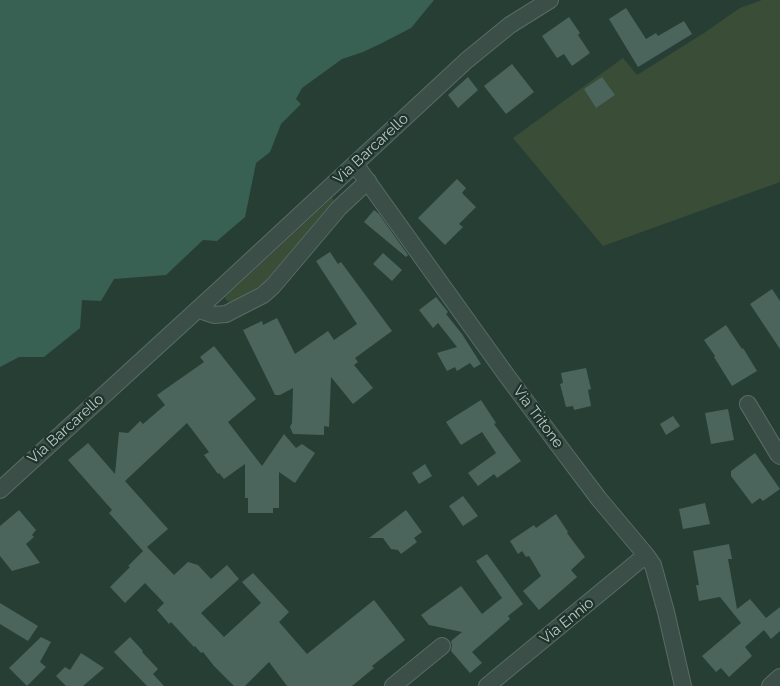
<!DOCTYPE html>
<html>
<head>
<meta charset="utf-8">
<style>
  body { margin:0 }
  canvas { display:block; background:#273e35 }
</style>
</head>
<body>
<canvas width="780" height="686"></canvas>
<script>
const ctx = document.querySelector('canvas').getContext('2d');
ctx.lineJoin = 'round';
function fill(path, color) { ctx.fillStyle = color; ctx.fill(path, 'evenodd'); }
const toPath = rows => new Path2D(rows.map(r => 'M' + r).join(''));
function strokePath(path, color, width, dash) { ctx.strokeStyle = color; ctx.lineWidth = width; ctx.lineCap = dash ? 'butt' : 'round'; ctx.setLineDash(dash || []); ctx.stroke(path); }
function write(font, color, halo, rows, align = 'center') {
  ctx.font = font + ' Raleway,sans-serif'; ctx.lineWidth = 4.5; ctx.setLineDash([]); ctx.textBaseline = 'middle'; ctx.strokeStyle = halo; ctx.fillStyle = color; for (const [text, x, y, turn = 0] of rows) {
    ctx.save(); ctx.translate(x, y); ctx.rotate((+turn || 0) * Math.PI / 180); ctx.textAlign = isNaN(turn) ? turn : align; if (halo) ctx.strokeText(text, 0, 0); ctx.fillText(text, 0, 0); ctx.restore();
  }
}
fill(toPath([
  [762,0,780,0,780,182,603,246,513,138,623,58,637,75,704,33,740,8],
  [332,198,334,200,266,281,260,286,239,299,230,302,226,300,225,297]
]), '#394d37');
fill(toPath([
  [0,0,434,0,411,28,382,43,363,52,342,59,302,88,296,99,301,104,281,124,270,152,256,163,245,217,217,241,203,240,166,275,114,279,101,301,82,300,80,328,44,357,19,357,0,367]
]), '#386153');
fill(toPath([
  [626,8,646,39,656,33,658,36,684,21,692,34,638,67,609,19],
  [569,17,580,33,578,35,590,53,572,66,564,54,557,58,542,36],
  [512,64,534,92,506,114,484,86],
  [468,77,478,90,458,108,448,95],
  [602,77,615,95,596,108,584,89],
  [457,179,466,188,462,193,476,207,459,224,463,227,445,245,418,218],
  [374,210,379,214,408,255,406,257,364,222],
  [330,252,338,264,341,262,392,331,355,358,358,362,354,365,373,388,353,404,331,377,329,427,324,426,324,435,293,434,290,427,292,423,293,388,280,395,275,395,243,330,262,321,263,325,277,318,295,354,328,331,334,340,357,324,316,261],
  [383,253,402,270,392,281,373,264],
  [772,289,780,301,780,349,750,304],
  [436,297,448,312,446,314,462,334,481,364,474,368,470,363,457,371,455,367,447,371,437,353,457,347,438,323,433,328,419,310],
  [726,325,742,349,743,348,757,371,732,386,714,357,715,356,704,340],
  [214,346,256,399,228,422,262,466,284,434,296,448,302,444,315,453,295,483,279,472,279,508,273,508,273,513,248,513,248,498,245,498,245,464,224,479,219,473,218,474,204,455,209,452,187,423,125,481,168,529,147,547,174,575,188,562,198,565,211,579,227,565,239,579,201,613,224,637,261,603,242,582,253,573,289,612,279,622,307,654,374,600,405,640,372,666,374,668,352,686,287,686,269,662,245,686,234,686,214,666,203,652,201,653,195,646,194,647,171,622,169,624,157,610,164,603,145,583,125,603,110,587,130,567,128,566,143,551,109,513,112,510,68,460,88,443,115,474,119,432,128,433,140,421,143,424,165,405,157,395,204,362,200,357],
  [586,368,591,389,588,390,591,406,574,410,573,406,566,407,560,384,563,383,561,373],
  [481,400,496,423,494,424,521,461,497,478,494,474,478,486,468,473,496,453,482,432,461,445,446,422],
  [728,409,734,440,711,444,705,413],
  [673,416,680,426,666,435,660,424],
  [755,453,780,489,763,501,760,498,752,504,731,476,731,471],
  [425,464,432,476,419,484,412,473],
  [463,496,478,516,463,526,449,506],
  [705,503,710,524,683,529,679,509],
  [19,510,36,530,32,535,34,537,26,544,40,563,12,571,0,556,0,526],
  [406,510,422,532,414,538,417,542,401,554,398,550,391,549,383,538,369,538],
  [556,514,568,532,567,533,585,557,571,570,577,577,539,610,523,591,541,576,529,556,526,557,522,551,518,554,510,541,534,525,536,528],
  [729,544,732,559,728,559,737,609,750,599,766,618,780,607,780,631,771,639,764,630,745,647,752,656,729,677,721,668,716,672,702,656,741,623,720,597,699,601,696,585,699,585,693,551],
  [487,554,523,604,508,616,510,619,472,652,482,663,470,673,451,651,452,645,451,641,462,632,429,625,421,615,461,586,482,614,502,598,476,561],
  [0,603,38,626,28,641,0,624],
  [41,637,51,642,40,662,46,667,27,686,9,668],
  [130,637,143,651,142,652,158,669,153,674,164,686,147,686,114,652],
  [81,653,104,668,83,686,66,686,56,676,65,667,70,670]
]), '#4b645c');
const street = toPath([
  [355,164,507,376,565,454,599,499,646,555,653,565,666,612,683,686],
  [199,308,205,312,214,315,226,314,263,295,273,286,339,208,368,181],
  [748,404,778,454,780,456],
  [0,490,220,289,467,60,510,25,550,0],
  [393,686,442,646],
  [487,686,646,555],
  [770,686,780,677]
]);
strokePath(street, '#586c65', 18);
strokePath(street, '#3b4e47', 16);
write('15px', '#b7c9c3', '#1f332c', [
  ["Via Barcarello",371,149,-43],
  ["Via Tritone",538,417,53],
  ["Via Barcarello",66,429,-42],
  ["Via Ennio",567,621,-39]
]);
</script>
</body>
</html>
